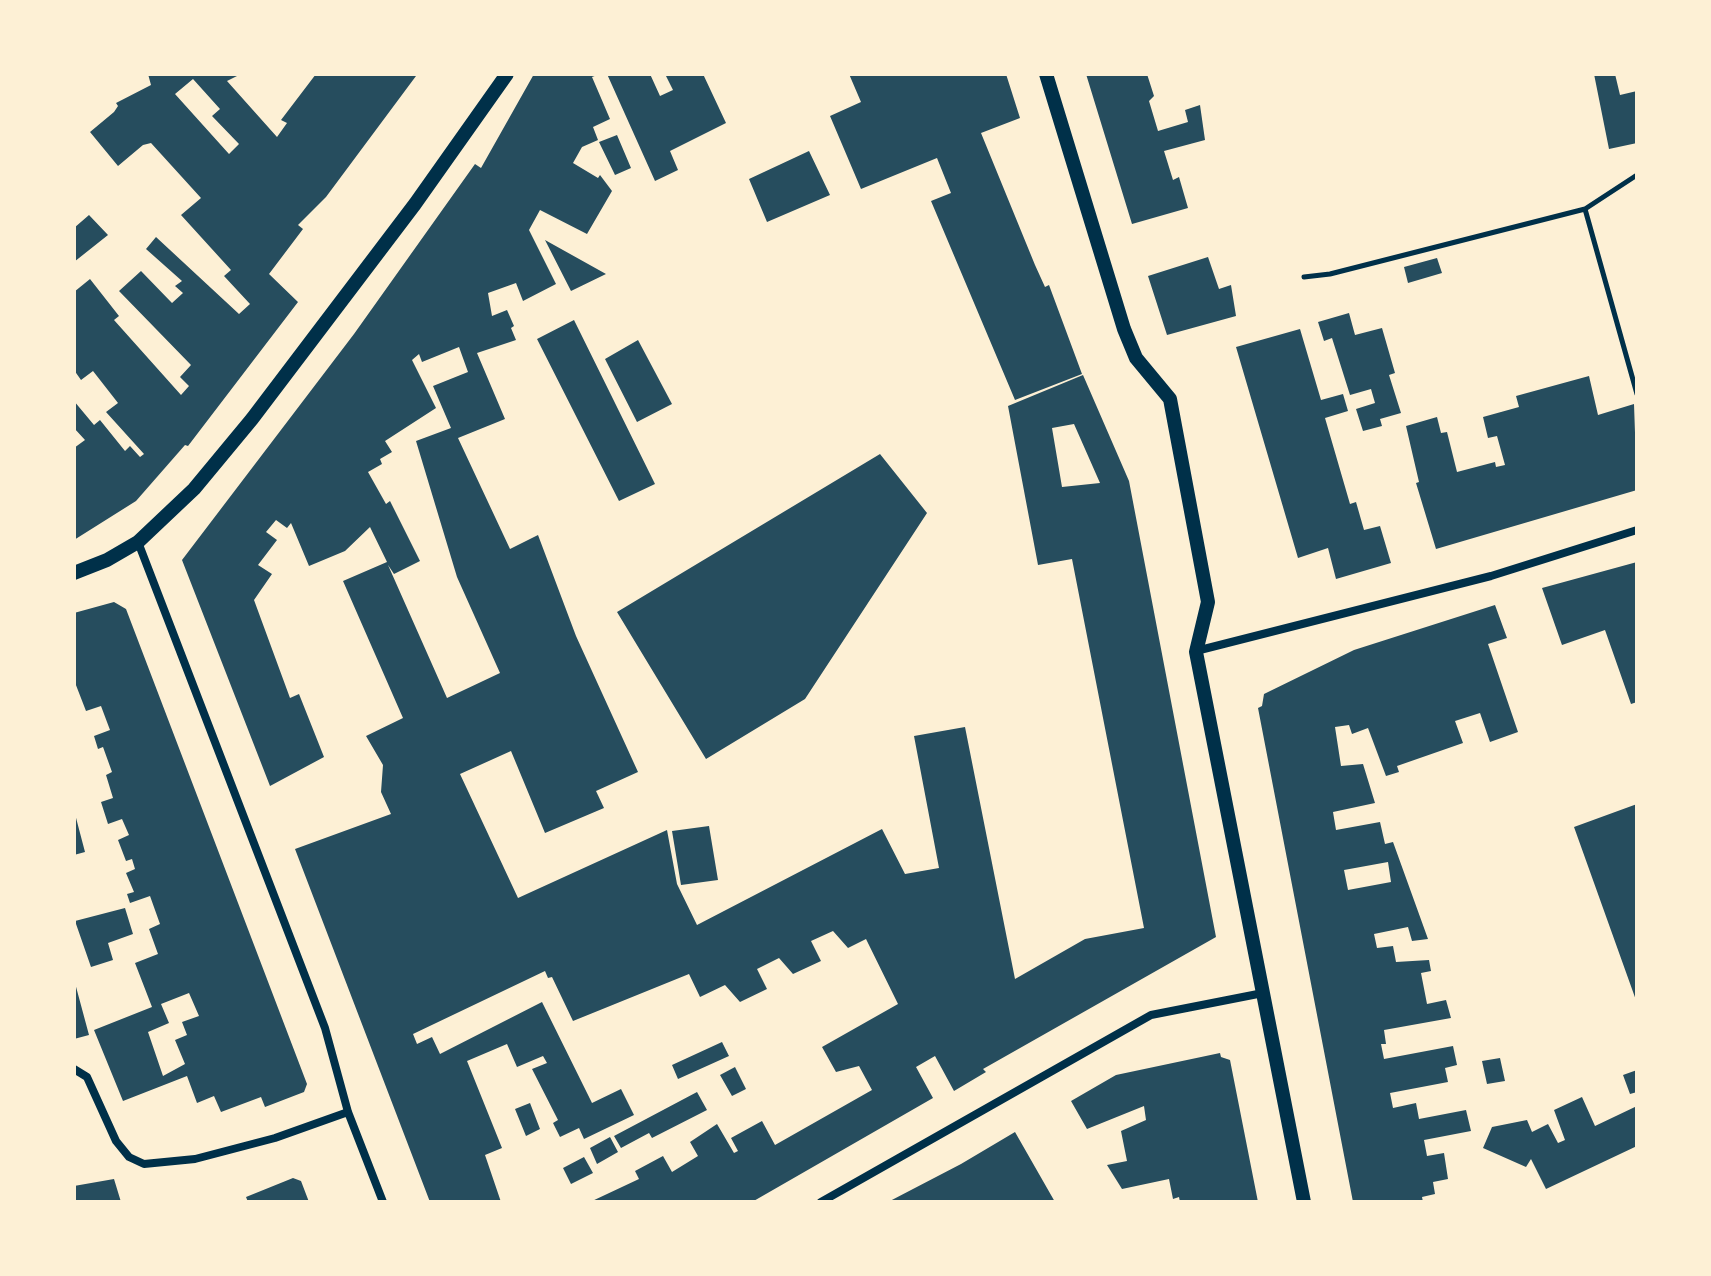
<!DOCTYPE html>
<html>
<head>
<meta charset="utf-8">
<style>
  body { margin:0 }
  #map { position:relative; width:1711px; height:1276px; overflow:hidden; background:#fdf0d5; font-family:Roboto,sans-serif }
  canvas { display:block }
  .frame { position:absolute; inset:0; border:76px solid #fdf0d5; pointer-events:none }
</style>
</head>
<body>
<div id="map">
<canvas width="1711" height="1276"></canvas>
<div class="frame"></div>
</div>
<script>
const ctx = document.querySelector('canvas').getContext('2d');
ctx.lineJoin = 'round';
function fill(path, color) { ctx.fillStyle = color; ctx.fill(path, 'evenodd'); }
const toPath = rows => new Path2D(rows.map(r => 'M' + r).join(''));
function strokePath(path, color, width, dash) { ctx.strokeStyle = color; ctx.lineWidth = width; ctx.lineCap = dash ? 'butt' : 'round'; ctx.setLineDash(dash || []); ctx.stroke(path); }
fill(toPath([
  [148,74,241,74,227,81,277,137,287,123,281,120,316,74,416,76,326,197,298,225,303,229,269,274,298,302,188,446,185,445,136,501,74,540,74,448,85,440,74,428,74,401,94,425,100,420,125,451,130,446,140,457,144,454,106,412,118,403,93,371,81,380,74,370,74,292,90,279,119,316,114,320,181,395,189,386,180,377,191,365,119,291,141,271,172,303,183,293,175,286,182,281,146,249,156,237,239,314,250,304,224,276,231,270,181,215,201,198,151,143,143,145,118,166,90,132,114,112,118,106,116,103,151,85],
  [193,79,220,109,212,116,239,144,229,154,175,94],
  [534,74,600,74,592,77,610,119,593,127,598,140,582,147,573,163,598,178,600,175,612,191,587,234,540,210,529,230,556,284,523,301,516,283,488,293,492,316,507,310,514,326,511,328,516,340,477,353,505,419,458,438,510,549,538,535,576,636,638,772,596,791,604,808,545,833,511,751,460,774,518,898,667,830,677,884,697,925,882,829,905,874,939,868,914,736,965,727,1015,979,1085,939,1144,928,1072,559,1038,565,1008,406,1083,375,1129,481,1216,937,983,1069,986,1072,954,1091,935,1056,916,1067,933,1098,752,1202,590,1202,639,1179,635,1171,663,1156,672,1172,698,1156,690,1142,717,1124,734,1153,738,1151,731,1138,762,1121,775,1145,872,1090,859,1066,836,1072,822,1047,898,1004,866,939,848,948,833,931,811,941,821,961,793,974,779,958,757,969,767,989,740,1002,725,985,700,997,689,974,573,1021,552,977,548,978,545,971,413,1034,417,1044,432,1037,440,1054,542,1002,592,1103,621,1089,634,1115,584,1139,579,1128,560,1137,553,1123,558,1120,532,1069,547,1063,543,1056,517,1067,507,1044,467,1061,502,1148,485,1155,501,1202,430,1202,295,849,391,814,381,792,383,765,366,736,403,718,343,581,387,562,370,527,345,551,309,566,291,523,287,528,276,520,266,532,277,540,258,565,272,574,254,600,290,698,299,694,324,757,270,786,182,560,354,334,475,164,481,168],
  [459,347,468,372,433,386,451,428,416,441,457,577,500,673,447,698,388,565,394,574,420,561,390,501,386,504,368,472,382,464,380,459,392,452,385,441,436,408,412,360,419,354,422,362],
  [1074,424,1100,483,1062,487,1052,428],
  [607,74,650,74,660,96,673,90,665,74,703,74,726,123,670,151,678,170,655,181],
  [849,74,1006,74,1020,118,981,133,1035,265,1045,287,1049,285,1082,374,1015,400,931,201,951,193,937,158,861,189,830,116,861,102],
  [1086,74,1147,74,1154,96,1149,101,1158,131,1188,122,1185,110,1200,105,1205,140,1164,151,1173,180,1179,177,1188,208,1132,224],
  [1594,74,1615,74,1620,95,1637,91,1637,143,1609,149],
  [617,135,631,168,615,175,599,142],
  [809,151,830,195,767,222,749,179],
  [89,215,108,235,74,262,74,228],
  [545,240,606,274,571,291],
  [1208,257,1219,289,1231,285,1236,316,1167,335,1148,276],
  [1437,258,1442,273,1408,283,1404,267],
  [1349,313,1355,335,1382,328,1395,373,1389,375,1401,413,1380,419,1382,426,1363,431,1356,409,1375,403,1371,389,1350,395,1332,338,1324,341,1318,322],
  [574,320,655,484,619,501,537,339],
  [1300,329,1321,400,1343,394,1348,411,1325,418,1350,504,1356,502,1364,530,1380,526,1391,563,1336,579,1328,548,1298,558,1236,347],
  [638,340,672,404,637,422,605,359],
  [1589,376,1598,415,1634,404,1637,490,1436,549,1416,483,1419,482,1406,426,1437,417,1441,433,1447,432,1457,472,1495,462,1496,467,1505,465,1497,436,1488,438,1483,417,1519,407,1516,396],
  [880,454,927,513,805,699,706,759,617,612],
  [1637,562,1637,702,1631,704,1605,630,1562,645,1542,588],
  [114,602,126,609,307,1084,304,1092,265,1107,261,1097,221,1112,214,1096,197,1103,187,1076,123,1101,94,1030,152,1007,135,963,158,954,149,929,160,924,150,896,130,903,127,894,134,892,126,873,135,869,132,859,126,861,118,840,129,835,122,819,108,824,101,802,113,798,106,775,112,772,103,747,98,749,94,736,110,730,101,706,86,711,74,680,74,613],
  [189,993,199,1016,182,1022,187,1035,175,1040,185,1064,163,1076,148,1032,169,1023,161,1004],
  [1495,605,1507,638,1488,644,1518,732,1490,742,1480,713,1455,721,1463,743,1397,766,1399,772,1386,776,1368,728,1352,734,1349,725,1335,727,1341,766,1363,764,1375,803,1333,812,1336,830,1380,822,1385,844,1393,842,1428,939,1412,941,1408,927,1374,934,1377,948,1393,946,1396,962,1429,960,1431,971,1421,973,1427,1004,1446,1000,1451,1018,1384,1030,1386,1044,1381,1044,1384,1059,1453,1046,1457,1065,1445,1068,1448,1082,1390,1093,1393,1108,1416,1103,1419,1119,1466,1110,1471,1131,1424,1140,1427,1156,1444,1153,1448,1179,1433,1182,1435,1194,1422,1197,1423,1202,1353,1202,1258,708,1262,706,1264,694,1354,650],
  [1388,862,1391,882,1348,890,1344,870],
  [1637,804,1637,1003,1574,827],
  [75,814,85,852,74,855,74,815],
  [709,826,718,880,681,885,672,831],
  [125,908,133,934,108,943,113,960,91,967,75,921],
  [75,983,89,1035,74,1039,74,984],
  [722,1042,729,1056,678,1079,672,1065],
  [1220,1053,1221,1057,1230,1060,1258,1202,1180,1202,1179,1197,1173,1199,1169,1179,1122,1189,1107,1165,1127,1161,1121,1131,1146,1120,1144,1106,1087,1129,1071,1101,1116,1075],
  [1500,1058,1505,1081,1487,1084,1482,1061],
  [735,1067,746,1089,732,1096,720,1075],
  [1637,1070,1637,1092,1630,1094,1623,1075],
  [697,1092,707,1110,652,1138,649,1133,621,1148,614,1136],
  [1582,1097,1595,1126,1637,1106,1637,1146,1546,1189,1531,1159,1526,1167,1483,1148,1492,1127,1527,1120,1532,1132,1548,1124,1558,1143,1565,1140,1554,1110],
  [530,1103,540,1129,526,1136,515,1109],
  [1015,1132,1055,1202,888,1202,961,1164],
  [610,1137,618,1152,597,1164,590,1148],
  [584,1157,593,1173,571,1184,563,1168],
  [293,1178,301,1181,309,1202,248,1202,246,1197],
  [114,1179,121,1202,74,1202,74,1186]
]), '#264d5e');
strokePath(toPath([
  [1585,209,1637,394],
  [1304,277,1330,274,1585,209,1637,175]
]), '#003049', 5);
strokePath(toPath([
  [138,542,325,1028,348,1112,383,1202],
  [1196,651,1491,576,1637,530],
  [74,1069,87,1077,116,1141,129,1157,144,1164,195,1159,275,1138,348,1112],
  [821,1202,1151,1015,1263,993]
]), '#003049', 8);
strokePath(toPath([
  [1046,74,1124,329,1136,358,1170,399,1208,602,1196,652,1304,1202],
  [74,573,107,560,138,542,194,489,252,419,415,204,507,74]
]), '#003049', 14);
</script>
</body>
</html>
